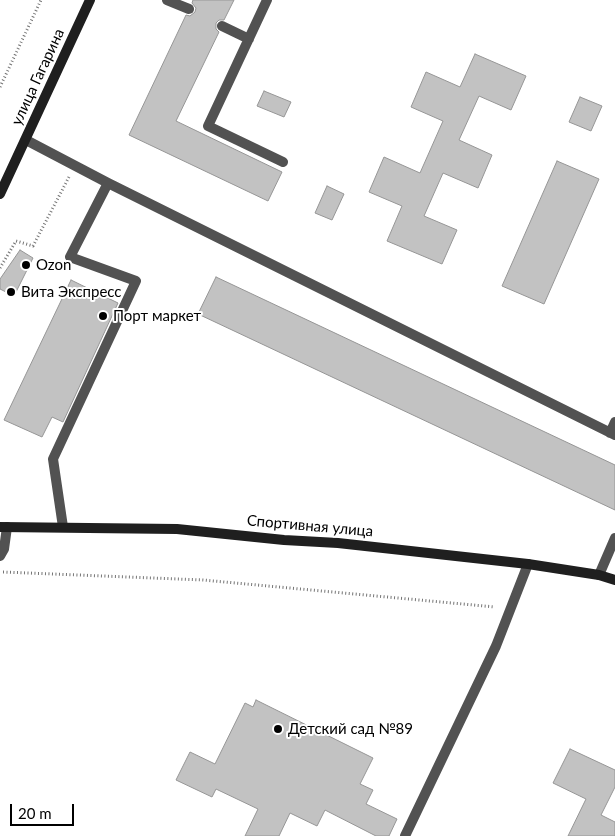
<!DOCTYPE html>
<html>
<head>
<meta charset="utf-8">
<style>
  body { margin:0 }
  #map { position:relative; width:615px; height:836px; overflow:hidden; background:#fff; font-family:Lato,sans-serif }
  canvas { display:block }
  .scale { position:absolute; left:10px; top:804px; width:64px; height:22px; box-sizing:border-box; border:2px solid #000; border-top:0; padding-left:6px; font-size:15px; line-height:18px; white-space:nowrap; color:#000; -webkit-text-stroke:4px #fff; paint-order:stroke }
</style>
</head>
<body>
<div id="map">
<canvas width="615" height="836"></canvas>
<div class="scale">20 m</div>
</div>
<script>
const ctx = document.querySelector('canvas').getContext('2d');
ctx.lineJoin = 'round';
function fill(path, color) { ctx.fillStyle = color; ctx.fill(path, 'evenodd'); }
const toPath = rows => new Path2D(rows.map(r => 'M' + r).join(''));
function strokePath(path, color, width, dash) { ctx.strokeStyle = color; ctx.lineWidth = width; ctx.lineCap = dash ? 'butt' : 'round'; ctx.setLineDash(dash || []); ctx.stroke(path); }
function write(font, color, halo, rows, align = 'center') {
  ctx.font = font + ' Lato,sans-serif'; ctx.lineWidth = 4; ctx.setLineDash([]); ctx.textBaseline = 'middle'; ctx.strokeStyle = halo; ctx.fillStyle = color; for (const [text, x, y, turn = 0] of rows) {
    ctx.save(); ctx.translate(x, y); ctx.rotate((+turn || 0) * Math.PI / 180); ctx.textAlign = isNaN(turn) ? turn : align; if (halo) ctx.strokeText(text, 0, 0); ctx.fillText(text, 0, 0); ctx.restore();
  }
}
const building = toPath([
  [193,0,234,0,224,20,219,20,216,23,216,29,219,32,176,121,282,172,268,201,129,135,186,15,190,16,195,12,196,8,192,3,193,0],
  [475,54,526,76,511,110,479,96,459,140,492,155,478,188,443,173,424,216,457,230,442,264,387,241,402,206,369,192,384,157,420,173,443,121,411,107,426,72,460,87,475,54],
  [264,91,291,102,284,117,257,106,264,91],
  [580,97,602,106,591,131,569,122,580,97],
  [557,161,599,179,544,304,502,286,557,161],
  [327,186,344,194,332,220,315,213,327,186],
  [20,250,33,258,14,296,0,289,0,279,20,250],
  [216,277,615,465,615,510,198,314,216,277],
  [71,280,118,303,63,422,52,417,42,437,4,420,71,280],
  [256,700,373,758,360,784,373,790,366,804,397,819,389,836,376,836,325,810,317,826,290,813,279,836,245,836,258,809,216,789,212,797,176,780,190,752,215,764,245,703,253,707,256,700],
  [570,749,615,770,615,787,601,815,615,822,615,836,568,836,586,799,553,783,570,749]
]);
fill(building, '#c2c2c2');
strokePath(building, '#969696', 1);
strokePath(toPath([
  [0,87,41,0],
  [0,268,16,241,33,246,69,177],
  [3,572,203,580,495,607]
]), '#747474', 3, [1, 2.5]);
strokePath(toPath([
  [167,0,189,9],
  [267,0,208,126,283,162],
  [222,26,249,39],
  [26,140,108,183,615,435],
  [610,433,615,422],
  [63,527,53,459,136,281,70,257,108,183],
  [0,556,4,549,7,527],
  [599,575,615,538],
  [405,836,496,646,528,564]
]), '#525252', 10);
strokePath(toPath([
  [0,194,90,0],
  [0,527,177,529,284,540,338,543,528,564,599,575,615,580]
]), '#1f1f1f', 10);
for (const [x, y, r, color] of [
  [26,265,5,"#000"],
  [11,292,5,"#000"],
  [103,316,5,"#000"],
  [278,729,5,"#000"]
]) { const dot = new Path2D(); dot.arc(x, y, r, 0, 2 * Math.PI); ctx.fillStyle = color; ctx.fill(dot); strokePath(dot, '#fff', 2); }
write('15px', '#000', '#fff', [
  ["улица Гагарина",38,77,-65],
  ["Спортивная улица",310,526,5]
]);
write('15px', '#000', '#fff', [
  ["Ozon",36,265],
  ["Вита Экспресс",21,292],
  ["Порт маркет",113,316],
  ["Детский сад №89",288,729]
], 'left');
</script>
</body>
</html>
